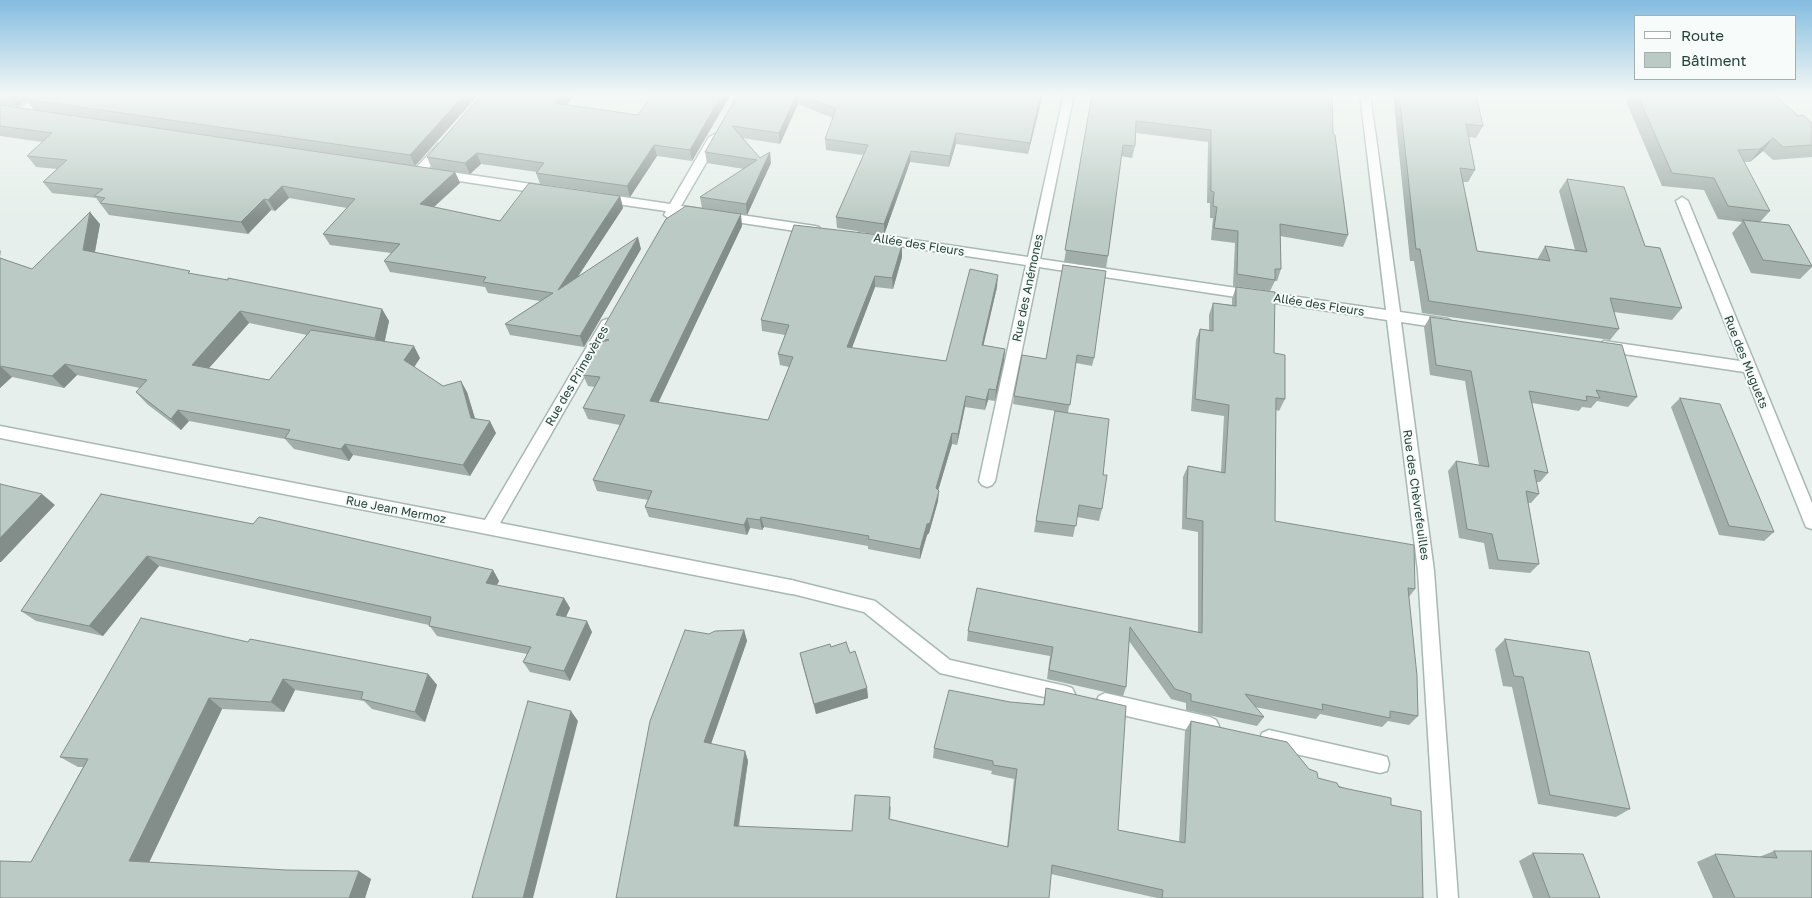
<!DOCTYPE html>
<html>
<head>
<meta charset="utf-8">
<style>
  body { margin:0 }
  #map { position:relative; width:1812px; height:898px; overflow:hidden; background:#e6efeb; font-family:"Golos Text",sans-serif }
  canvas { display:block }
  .legend { position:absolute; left:1634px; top:15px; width:162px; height:65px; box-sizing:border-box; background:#f7fbf9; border:1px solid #a3b1ad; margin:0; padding:6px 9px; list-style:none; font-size:15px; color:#24423a }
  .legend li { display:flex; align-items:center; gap:10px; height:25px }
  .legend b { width:25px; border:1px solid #a3b1ad }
</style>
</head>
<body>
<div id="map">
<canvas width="1812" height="898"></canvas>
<ul class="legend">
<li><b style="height:6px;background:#fff"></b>Route</li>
<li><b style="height:14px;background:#bbcac4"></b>Bâtiment</li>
</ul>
</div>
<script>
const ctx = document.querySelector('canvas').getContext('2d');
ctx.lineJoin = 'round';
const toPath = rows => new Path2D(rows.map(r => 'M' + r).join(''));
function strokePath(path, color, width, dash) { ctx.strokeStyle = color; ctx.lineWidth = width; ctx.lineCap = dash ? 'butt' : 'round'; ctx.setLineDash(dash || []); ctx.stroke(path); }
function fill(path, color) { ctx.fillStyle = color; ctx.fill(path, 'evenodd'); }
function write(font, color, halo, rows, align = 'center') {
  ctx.font = font + ' "Golos Text",sans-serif'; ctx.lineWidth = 4; ctx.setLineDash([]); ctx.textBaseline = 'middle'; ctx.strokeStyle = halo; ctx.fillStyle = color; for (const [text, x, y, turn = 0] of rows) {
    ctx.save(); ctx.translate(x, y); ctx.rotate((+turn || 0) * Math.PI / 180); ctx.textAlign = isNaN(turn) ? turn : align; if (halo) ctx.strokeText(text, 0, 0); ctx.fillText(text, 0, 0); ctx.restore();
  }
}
const service = toPath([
  [791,580,875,601,950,660,1066,686,1072,688,1075,694,1072,700,1066,702,940,673,864,612,785,592,783,587,785,582,791,580],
  [1105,693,1210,717,1216,720,1219,726,1216,732,1210,735,1105,711,1099,708,1096,702,1099,696,1105,693],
  [1269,730,1380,755,1387,757,1389,764,1387,771,1380,773,1269,748,1262,745,1260,739,1262,733,1269,730]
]);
const minor = toPath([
  [39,94,51,94,25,115,17,115,17,111,39,94],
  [1064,94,1074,94,1040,259,1386,310,1360,94,1370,94,1400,312,1448,319,1455,324,1448,329,1401,322,1434,571,1458,898,1438,898,1418,571,1387,320,1039,267,995,481,992,485,987,487,982,485,979,481,1026,265,860,240,854,236,860,232,1028,257,1064,94],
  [715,134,721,137,681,206,815,226,819,227,821,230,819,233,815,234,677,213,674,218,670,219,664,215,666,211,603,202,597,198,603,194,670,204,709,137,715,134],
  [442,143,448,146,446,148,423,175,415,175,415,169,438,144,442,143],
  [437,170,545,186,551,190,545,194,433,177,433,171,437,170],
  [1682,197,1688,201,1812,503,1812,529,1806,527,1744,372,1604,351,1597,346,1604,341,1740,361,1676,201,1682,197],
  [607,319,614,324,500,523,791,580,797,582,799,587,797,592,791,594,0,438,0,426,485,520,602,321,607,319]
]);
strokePath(service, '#a8b8b2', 3);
strokePath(minor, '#a8b8b2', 3);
fill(service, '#fff');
fill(minor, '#fff');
fill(toPath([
  [0,94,479,94,415,166,34,110,27,100,18,107,0,105,455,172,460,183,434,207,500,221,620,196,623,208,577,277,641,249,584,347,510,335,505,324,540,301,488,293,485,287,390,272,384,261,391,253,330,245,323,234,347,208,289,198,275,211,271,210,248,234,109,215,96,198,52,193,43,182,57,169,36,167,27,156,42,142,0,136],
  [731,94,692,161,657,156,630,197,540,184,536,173,537,172,481,164,470,174,432,169,427,157,567,105,638,115],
  [738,94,1043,94,1028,154,956,144,949,167,910,162,884,235,837,228,836,217,863,155,826,150,825,139,833,118,798,104,780,144,743,138,760,158,771,163,747,215,702,208,700,197,744,169,707,163,705,152],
  [1092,94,1333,134,1348,235,1343,247,1280,236,1281,269,1277,281,1275,281,1270,291,1233,286,1235,243,1211,240,1213,218,1210,218,1210,203,1207,203,1208,142,1136,133,1135,146,1132,158,1121,156,1108,256,1106,268,1064,262],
  [1393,94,1476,94,1483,126,1476,138,1469,137,1475,170,1468,182,1463,182,1477,251,1538,259,1538,258,1545,246,1575,250,1559,191,1567,179,1645,246,1682,308,1672,320,1614,312,1619,329,1610,340,1422,313,1414,261,1410,261],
  [1631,94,1774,94,1798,116,1812,123,1812,157,1773,160,1763,151,1750,162,1744,162,1770,211,1760,222,1812,266,1812,267,1800,279,1751,273,1732,233,1742,222,1718,219,1704,190,1662,186,1626,101],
  [100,224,95,252,193,274,382,309,389,321,384,342,420,358,414,367,443,386,467,392,475,418,496,433,470,476,353,455,349,461,294,449,285,439,189,421,181,430,147,404,136,392,140,388,77,375,64,388,12,377,0,388,0,250,1,251,0,258,32,269],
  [249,323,307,335,269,380,209,368],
  [742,226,658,402,768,420,789,367,780,365,778,354,785,335,762,331,761,320,880,242,902,257,893,289,875,287,852,348,946,361,997,287,983,345,1005,349,1004,360,995,401,988,400,985,410,965,407,957,445,952,444,938,490,938,501,929,533,927,535,920,559,868,549,868,546,764,527,762,530,750,528,747,535,649,517,645,507,648,500,597,491,593,480,620,425,588,419,583,408,595,387,588,386,583,375,599,345,597,338],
  [1063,265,1094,358,1092,366,1076,363,1068,413,1103,475,1102,509,1099,521,1077,517,1073,537,1034,532,1055,411,1013,404,1014,396,1046,359],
  [1236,287,1274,353,1285,399,1279,411,1276,410,1275,521,1415,589,1409,597,1418,716,1409,725,1388,721,1382,727,1320,714,1316,719,1255,707,1264,717,1257,726,1186,710,1186,703,1171,699,1129,641,1126,687,1123,696,1047,679,1050,656,967,641,968,631,977,588,1198,632,1198,532,1182,529,1183,477,1188,466,1221,472,1224,416,1191,411,1196,340,1200,329,1209,330,1209,315,1213,303,1232,305,1232,299],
  [1430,317,1637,397,1628,407,1597,401,1591,408,1582,407,1579,411,1532,403,1548,473,1540,482,1536,482,1539,494,1531,503,1528,503,1539,564,1530,573,1489,569,1484,543,1459,538,1448,471,1456,461,1479,465,1465,381,1430,375,1424,327],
  [1680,398,1774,532,1764,541,1719,535,1671,407],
  [101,494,253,524,493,570,499,581,497,585,564,598,570,608,566,617,592,632,570,681,530,672,523,662,527,654,437,636,429,625,159,566,103,636,36,621,21,611],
  [744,630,747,641,711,744,745,751,748,761,739,827,852,831,891,806,890,819,1007,847,1014,779,991,774,992,771,933,758,934,748,1010,702,1043,705,1046,688,1118,830,1179,842,1185,731,1191,721,1309,769,1318,778,1391,805,1423,898,1157,898,1051,874,616,898,709,634],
  [1505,639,1630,809,1616,817,1538,804,1512,687,1503,686,1495,649],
  [248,642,428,674,437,685,425,722,372,709,364,701,295,690,284,712,222,709,149,862,371,879,365,898,0,898,31,862,83,767,78,767,60,757],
  [831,647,850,653,867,688,868,698,816,714,802,663,800,653],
  [1774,851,1812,898,1713,898,1697,862,1715,854,1759,857],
  [1533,853,1600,898,1533,898,1519,861]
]), '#a1aea9');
fill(toPath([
  [12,94,35,94,26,99,27,100,18,107,10,96],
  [465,94,479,94,415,166,410,155],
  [563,94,576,94,558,115,555,103],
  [722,94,731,94,692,161,690,150],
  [797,94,798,104,780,144,779,133],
  [1041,94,1043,94,1028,154,1030,143],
  [956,133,956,144,949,167,950,156],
  [1773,138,1763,151,1750,162,1760,149],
  [654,145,657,156,630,197,627,186],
  [911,151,910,162,884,235,884,224],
  [770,152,771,163,747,215,746,204],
  [477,153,481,164,470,174,465,163],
  [455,172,460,183,425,215,420,204],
  [282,186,289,198,275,211,268,200],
  [620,196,623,208,562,301,558,290],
  [264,199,271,210,248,234,241,222],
  [90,212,100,224,93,262,83,250],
  [741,214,742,226,654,412,650,401],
  [638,237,641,249,584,347,580,336],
  [902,245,902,257,893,289,892,278],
  [998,275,997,287,981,356,982,345],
  [875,276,875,287,848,358,847,347],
  [382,309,389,321,383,350,375,338],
  [240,311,249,323,202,376,192,365],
  [414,346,420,358,411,372,404,360],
  [1005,349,1004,360,995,401,996,390],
  [65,364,77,375,64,388,52,376],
  [0,366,12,377,0,388],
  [461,381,467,392,478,429,471,418],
  [989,389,988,400,985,410,986,400],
  [966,396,965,407,957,445,958,434],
  [178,410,189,421,181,430,171,419],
  [490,421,496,433,470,476,463,465],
  [952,433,952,444,936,498,936,488],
  [345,444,353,455,349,461,341,449],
  [939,491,938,501,929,533,927,535,920,559,920,549,927,524],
  [42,494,55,505,1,562,0,562,0,538],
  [761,517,764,527,762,530,760,520],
  [747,518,750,528,747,535,744,525],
  [147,556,159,566,103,636,89,626],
  [493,570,499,581,492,593,486,583],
  [564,598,570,608,562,625,556,615],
  [587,621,592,632,570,681,564,671],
  [744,630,747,641,708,752,704,742],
  [428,674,437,685,425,722,415,712],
  [283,679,295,690,284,712,271,702],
  [867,688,868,698,816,714,814,704],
  [209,698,222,709,146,869,129,861],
  [571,711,578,721,533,898,523,898],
  [745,751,748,761,737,835,734,826],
  [359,871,371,879,365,898,349,898]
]), '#838d89');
const building = toPath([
  [0,94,12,94,10,96,0,95,0,94],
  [31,94,465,94,410,155,26,99,31,94],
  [482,94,563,94,555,103,638,115,653,94,722,94,690,150,654,145,627,186,536,173,544,163,477,153,465,163,427,157,482,94],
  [738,94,797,94,779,133,732,126,760,158,770,152,746,204,700,197,757,160,705,152,738,94],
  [799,94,1041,94,1030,143,956,133,950,156,911,151,884,224,836,217,868,145,825,139,836,109,799,94],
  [1092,94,1332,94,1333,134,1335,135,1348,235,1280,224,1281,269,1275,269,1275,280,1237,274,1238,231,1214,228,1217,207,1213,206,1214,192,1211,191,1211,130,1136,121,1135,146,1123,145,1108,256,1065,250,1092,94],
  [1399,94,1476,94,1483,126,1466,124,1475,170,1460,168,1477,251,1550,261,1545,246,1587,252,1567,179,1624,187,1645,246,1660,248,1682,308,1610,298,1619,329,1429,301,1420,249,1416,249,1399,94],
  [1637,94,1774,94,1798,116,1803,115,1812,123,1812,145,1783,147,1773,138,1760,149,1738,150,1770,211,1728,206,1714,178,1672,173,1637,94],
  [0,105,455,172,420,204,500,221,529,183,620,196,558,290,638,237,580,336,505,324,553,293,483,282,486,277,384,261,400,244,323,234,355,199,282,186,268,200,264,199,241,222,100,203,105,198,94,196,103,189,43,182,67,160,27,156,52,133,0,126,0,105],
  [686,206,741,214,650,401,768,420,793,357,778,354,789,325,761,320,794,225,880,235,878,242,902,245,892,278,875,276,847,347,946,361,970,269,998,275,982,345,1005,349,996,390,989,389,986,400,966,396,958,434,952,433,936,488,939,491,930,523,927,524,920,549,868,539,869,536,761,517,760,520,747,518,744,525,645,507,652,491,593,480,625,415,583,408,600,377,583,375,601,342,609,340,597,338,666,219,686,206],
  [90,212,83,250,190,271,188,273,228,280,228,278,382,309,375,338,240,311,192,365,269,380,311,330,414,346,404,360,443,386,461,381,471,418,490,421,463,465,345,444,341,449,285,438,290,430,178,410,171,419,136,392,147,380,65,364,52,376,0,366,0,258,32,269,90,212],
  [1743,220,1789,225,1812,266,1763,260,1743,220],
  [1063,265,1106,271,1094,358,1077,355,1070,405,1014,396,1022,355,1046,359,1063,265],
  [1236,287,1275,292,1274,353,1285,355,1285,399,1276,398,1275,521,1414,545,1415,589,1408,588,1417,676,1418,716,1390,711,1390,718,1322,704,1323,710,1245,694,1264,717,1191,701,1191,694,1175,689,1130,627,1126,687,1049,670,1053,647,968,631,977,588,1202,633,1203,521,1186,518,1188,466,1225,473,1229,405,1195,399,1200,329,1213,331,1213,303,1236,306,1236,287],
  [1430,317,1622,345,1637,397,1596,390,1600,398,1586,396,1587,401,1529,391,1548,473,1534,470,1539,494,1526,491,1539,564,1498,560,1492,534,1467,529,1456,461,1489,467,1471,371,1436,365,1430,317],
  [1680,398,1720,404,1774,532,1729,526,1680,398],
  [1055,411,1109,419,1103,475,1107,475,1102,509,1079,505,1076,526,1036,521,1055,411],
  [0,484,42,494,0,538,0,484],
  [101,494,253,524,259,517,493,570,486,583,564,598,556,615,587,621,564,671,523,662,531,647,429,626,431,617,147,556,89,626,21,611,101,494],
  [141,618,248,642,250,639,428,674,415,712,361,699,363,692,283,679,271,702,209,698,129,861,287,870,359,871,349,898,0,898,0,861,31,862,88,759,60,757,141,618],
  [685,630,709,634,715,631,744,630,704,742,745,751,734,826,852,831,855,795,890,797,889,819,1008,847,1017,769,993,765,993,761,934,748,949,690,1010,702,1044,705,1046,688,1126,706,1118,830,1185,843,1191,721,1287,742,1309,769,1317,772,1318,778,1337,783,1339,787,1391,798,1391,805,1421,811,1423,898,1162,898,1163,890,1052,865,1049,898,616,898,650,721,685,630],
  [1505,639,1589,652,1630,809,1550,795,1523,677,1514,676,1505,639],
  [846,642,850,653,855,651,867,688,814,704,800,653,830,644,831,647,846,642],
  [528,701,571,711,523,898,472,898,528,701],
  [1774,851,1812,851,1812,898,1735,898,1715,854,1777,858,1774,851],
  [1533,853,1583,854,1600,898,1550,898,1533,853]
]);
fill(building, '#bbcac4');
strokePath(building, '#838d89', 1);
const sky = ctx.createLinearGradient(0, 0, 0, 220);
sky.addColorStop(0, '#84bce0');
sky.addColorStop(0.43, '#f4f8f6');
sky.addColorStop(1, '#f4f8f600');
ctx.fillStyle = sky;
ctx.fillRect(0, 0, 1812, 220);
write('12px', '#24423a', '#f7fbf9', [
  ["Allée des Fleurs",919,245,9],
  ["Rue des Anémones",1028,288,-78],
  ["Allée des Fleurs",1319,305,9],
  ["Rue des Muguets",1746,362,68],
  ["Rue des Primevères",577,376,-60],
  ["Rue des Chèvrefeuilles",1416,495,82],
  ["Rue Jean Mermoz",396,510,11]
]);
</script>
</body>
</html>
